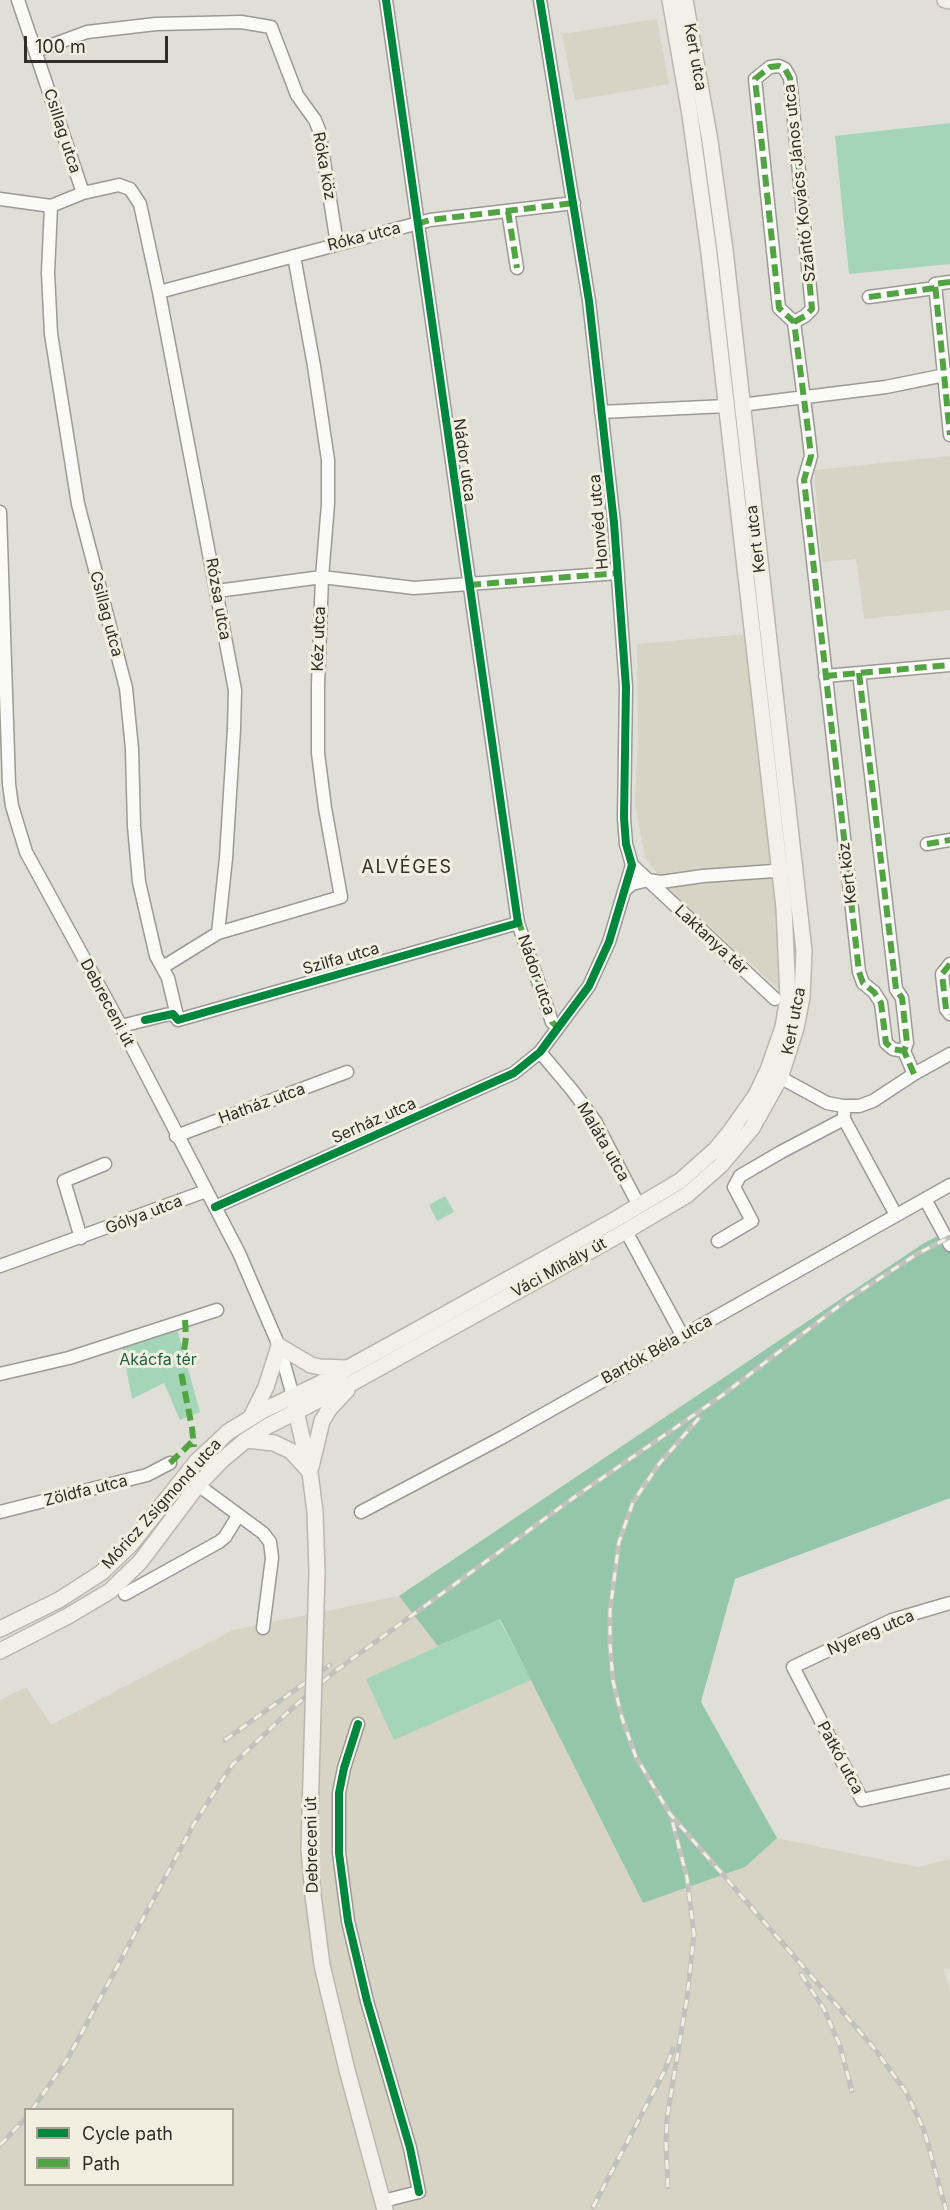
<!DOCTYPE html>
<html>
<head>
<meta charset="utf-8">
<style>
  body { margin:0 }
  #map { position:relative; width:950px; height:2210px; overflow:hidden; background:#e0dfd7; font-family:Inter,sans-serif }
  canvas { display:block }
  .legend { position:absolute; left:24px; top:2108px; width:210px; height:78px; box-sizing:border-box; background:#f2efe0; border:2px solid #a4a297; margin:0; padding:8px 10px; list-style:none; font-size:18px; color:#2f2e29 }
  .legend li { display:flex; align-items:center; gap:12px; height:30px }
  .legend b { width:30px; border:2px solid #a4a297 }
  .scale { position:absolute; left:24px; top:36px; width:144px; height:27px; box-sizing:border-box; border:3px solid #2f2e29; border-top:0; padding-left:8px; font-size:18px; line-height:21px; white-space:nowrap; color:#2f2e29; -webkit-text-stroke:4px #f2efe0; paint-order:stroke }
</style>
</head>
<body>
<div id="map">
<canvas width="950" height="2210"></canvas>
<ul class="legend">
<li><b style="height:8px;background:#00873e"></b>Cycle path</li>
<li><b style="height:8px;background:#52a442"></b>Path</li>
</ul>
<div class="scale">100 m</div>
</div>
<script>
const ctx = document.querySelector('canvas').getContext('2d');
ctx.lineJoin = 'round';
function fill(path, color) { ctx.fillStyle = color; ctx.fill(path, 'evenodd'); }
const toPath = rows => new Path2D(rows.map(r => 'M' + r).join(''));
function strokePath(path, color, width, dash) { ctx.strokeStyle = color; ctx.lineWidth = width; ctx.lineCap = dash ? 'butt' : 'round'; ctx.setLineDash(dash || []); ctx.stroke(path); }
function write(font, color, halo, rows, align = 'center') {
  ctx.font = font + ' Inter,sans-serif'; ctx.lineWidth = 6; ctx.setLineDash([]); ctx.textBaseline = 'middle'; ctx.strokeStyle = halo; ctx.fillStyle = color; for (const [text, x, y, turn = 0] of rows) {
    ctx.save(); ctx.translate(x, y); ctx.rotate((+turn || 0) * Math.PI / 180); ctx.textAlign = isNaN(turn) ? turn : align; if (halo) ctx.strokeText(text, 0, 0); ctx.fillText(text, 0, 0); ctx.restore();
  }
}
fill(toPath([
  [657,19,669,84,575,100,562,34],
  [950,456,950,610,864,619,856,559,822,562,814,470],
  [747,634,784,949,781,991,673,893,645,858,635,804,638,742,637,644],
  [399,1596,438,1646,499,1619,643,1903,745,1867,777,1838,918,1867,950,1859,950,1968,944,1970,950,1990,950,2210,0,2210,0,1700,26,1687,51,1725,233,1630],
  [26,2110,232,2110,232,2184,26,2184]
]), '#d7d4c5');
fill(toPath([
  [950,123,950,264,849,274,835,136],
  [445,1196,454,1212,437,1221,429,1205],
  [177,1329,200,1412,180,1420,164,1383,132,1399,122,1347],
  [499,1619,531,1680,394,1740,366,1679]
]), '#a4d5b8');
fill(toPath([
  [950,1230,950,1498,735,1579,701,1702,777,1838,745,1867,643,1903,500,1619,438,1646,399,1596,924,1243]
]), '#94c6a9');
const minor = toPath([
  [18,0,83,193],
  [386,0,518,923,552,1022,558,1028],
  [36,51,87,32,156,24,241,22,271,27,297,95,315,120,319,130,337,244],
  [0,199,51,206,83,193,119,185,130,189,140,204,159,292,235,690,234,729,226,858,218,933,163,967],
  [51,206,48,273,51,334,78,504,126,688,132,749,134,826,139,882,156,956,168,978,178,1020],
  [508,211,517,268],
  [950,282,935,284,950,435],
  [159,292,430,220,574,203],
  [869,297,935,288],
  [794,322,805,316,812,309,790,78,785,69,779,66,770,67,755,79,779,308,794,322,808,430,811,456,804,480,859,972,863,983,874,992,881,1003,886,1043,893,1049,904,1051],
  [741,405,886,387,950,374],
  [601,412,726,406],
  [0,512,9,784,12,806,26,852,121,1026,239,1253,279,1346,293,1396],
  [217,591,322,577,414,588,618,573],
  [859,673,896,989,902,998,907,1043,904,1051,914,1074],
  [825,676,950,665],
  [927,844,950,840],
  [632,865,648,880,661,882,703,876,788,870],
  [625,890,632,884,648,880,775,999],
  [218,933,341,897,325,808,318,753,318,684,322,577,328,504,328,460,314,366,294,256],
  [950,964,942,974,946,1009,950,1014],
  [121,1026,165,1015,173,1014,178,1020,518,923],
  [540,1052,572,1090,595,1121,639,1206],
  [774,1074,827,1103,843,1106,859,1106,873,1101,914,1074,950,1054],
  [844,1113,844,1119,896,1215],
  [176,1136,347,1072],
  [925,1199,950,1245],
  [215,1207,514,1073,540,1052,589,986,609,942,632,865,626,844,624,818,626,687,614,523,589,301,540,0],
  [626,1231,682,1335],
  [81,1238,64,1181,105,1164],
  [718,1241,752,1221,734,1187,740,1176,781,1152,844,1119],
  [0,1266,206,1191],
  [0,1374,69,1358,217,1310],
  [198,1485,263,1533,270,1542,272,1558,263,1628],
  [0,1512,147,1475,170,1463],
  [361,1512,503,1437,950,1185],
  [125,1594,219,1542,225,1537,238,1516],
  [950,1603,892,1620,793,1667,862,1800,950,1781],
  [358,1724,344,1768,339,1793,339,1853,348,1921,367,2001,410,2148,419,2192,383,2201]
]);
const major = toPath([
  [945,0,950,1],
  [294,1402,310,1473,315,1512,317,1572],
  [251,1417,266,1387,279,1346,311,1365,320,1367,347,1368],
  [246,1440,274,1443,291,1451,310,1472],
  [311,1467,322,1421,330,1408,347,1390],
  [0,1629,59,1600,101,1573,131,1544,197,1461,228,1432,262,1411,317,1385,424,1326,616,1219,680,1181,716,1149,730,1132,756,1095,768,1070,783,1027,788,998,784,908,709,253,690,115,670,0],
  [0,1651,68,1616,110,1591,140,1562,198,1485,222,1460,246,1440,268,1426,354,1382,626,1231,687,1195,721,1165,752,1128,780,1078,796,1028,802,997,804,951,725,250,710,141,685,0],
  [309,1849,313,1895,322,1965,347,2070,385,2210]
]);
strokePath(minor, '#9b9a94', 15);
strokePath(major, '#bbb6ab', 18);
strokePath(minor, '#fafaf9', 12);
strokePath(major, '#f3f0eb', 15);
const rail = toPath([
  [699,1418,659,1464,633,1502,619,1542,610,1611,610,1644,613,1681,622,1718,636,1757,670,1814,874,2048,906,2092,924,2130,946,2210],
  [225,1740,330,1665],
  [801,1974,824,2009,840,2046,852,2091],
  [32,2110,68,2058,195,1822,232,1765,288,1712,334,1672,576,1496,720,1397,848,1299,917,1254,950,1237],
  [0,2145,26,2118],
  [668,2187,666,2144,667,2118,687,1998,694,1934,687,1878,671,1816],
  [593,2207,664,2072,673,2049]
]);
strokePath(rail, '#c1c1be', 5);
strokePath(rail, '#f2efe0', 3, [9]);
const majorBridge = toPath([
  [309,1849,317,1572]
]);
strokePath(majorBridge, '#bbb6ab', 18, []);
strokePath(majorBridge, '#f3f0eb', 15);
strokePath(toPath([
  [508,211,517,268],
  [417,224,430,220,574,203,574,205],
  [950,282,935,284,950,435],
  [869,297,935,288],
  [794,322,805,316,812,309,790,78,785,69,779,66,770,67,755,79,779,308,794,322,808,430,811,456,804,480,859,972,863,983,874,992,881,1003,886,1043,893,1049,904,1051],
  [469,585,618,573],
  [859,673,896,989,902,998,907,1043,904,1051,914,1074],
  [825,676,950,665],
  [927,844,950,840],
  [518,919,552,1022,558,1028],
  [950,964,942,974,946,1009,950,1014],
  [185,1320,186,1337,181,1372,192,1428,194,1447],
  [170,1463,193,1441]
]), '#52a442', 6, [12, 6]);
strokePath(toPath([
  [145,1020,173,1014,178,1020,518,923,386,0],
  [215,1207,514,1073,540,1052,589,986,609,942,632,865,626,844,624,818,626,687,614,523,589,301,540,0],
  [358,1724,344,1768,339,1793,339,1853,348,1921,367,2001,410,2148,419,2192]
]), '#00873e', 8);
write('16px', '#2f2e29', '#f2efe0', [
  ["Kert utca",695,57,80],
  ["Csillag utca",62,131,72],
  ["Róka köz",324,166,80],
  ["Szántó Kovács János utca",800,183,-96],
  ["Róka utca",364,237,-14],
  ["Nádor utca",464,460,82],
  ["Honvéd utca",599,522,-95],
  ["Kert utca",756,539,-97],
  ["Rózsa utca",218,599,80],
  ["Csillag utca",106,614,75],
  ["Kéz utca",319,639,-88],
  ["Kert köz",848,873,-97],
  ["Laktanya tér",711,940,43],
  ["Szilfa utca",341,959,-16],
  ["Nádor utca",536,975,71],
  ["Debreceni út",107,1003,62],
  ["Kert utca",794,1021,-79],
  ["Hatház utca",262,1104,-20],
  ["Serház utca",374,1121,-24],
  ["Maláta utca",603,1142,60],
  ["Gólya utca",144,1215,-21],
  ["Váci Mihály út",559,1268,-29],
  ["Bartók Béla utca",657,1350,-29],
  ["Zöldfa utca",86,1491,-14],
  ["Móricz Zsigmond utca",162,1504,-48],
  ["Nyereg utca",871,1633,-23],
  ["Patkó utca",840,1758,62],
  ["Debreceni út",312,1845,-91]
]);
write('16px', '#1e6244', '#f2efe0', [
  ["Akácfa tér",158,1360]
]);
ctx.letterSpacing = '1.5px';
write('18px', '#2f2e29', '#f2efe0', [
  ["ALVÉGES",407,868]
]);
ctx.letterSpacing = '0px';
</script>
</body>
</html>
